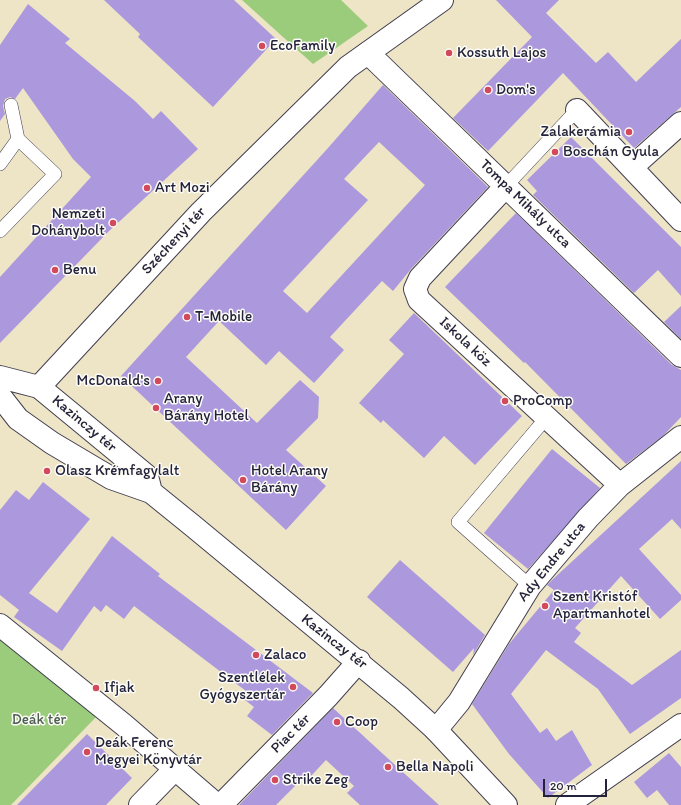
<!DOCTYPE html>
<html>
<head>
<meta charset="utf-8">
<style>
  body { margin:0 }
  #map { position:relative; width:681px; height:805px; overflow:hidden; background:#eee4c6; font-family:Itim,sans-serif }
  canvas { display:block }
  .scale { position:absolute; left:543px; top:779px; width:64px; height:18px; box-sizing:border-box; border:2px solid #22223b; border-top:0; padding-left:5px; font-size:12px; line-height:14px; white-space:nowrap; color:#22223b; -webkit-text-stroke:3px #fdfcf7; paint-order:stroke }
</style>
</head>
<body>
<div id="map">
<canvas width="681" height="805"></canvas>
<div class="scale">20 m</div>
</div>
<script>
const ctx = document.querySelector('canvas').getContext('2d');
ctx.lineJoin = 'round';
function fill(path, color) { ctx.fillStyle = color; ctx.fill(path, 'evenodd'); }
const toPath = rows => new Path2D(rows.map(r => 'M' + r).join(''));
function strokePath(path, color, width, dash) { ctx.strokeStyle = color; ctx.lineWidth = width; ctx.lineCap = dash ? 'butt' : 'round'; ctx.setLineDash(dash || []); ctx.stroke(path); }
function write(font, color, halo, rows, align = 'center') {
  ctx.font = font + ' Itim,sans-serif'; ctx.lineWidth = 3; ctx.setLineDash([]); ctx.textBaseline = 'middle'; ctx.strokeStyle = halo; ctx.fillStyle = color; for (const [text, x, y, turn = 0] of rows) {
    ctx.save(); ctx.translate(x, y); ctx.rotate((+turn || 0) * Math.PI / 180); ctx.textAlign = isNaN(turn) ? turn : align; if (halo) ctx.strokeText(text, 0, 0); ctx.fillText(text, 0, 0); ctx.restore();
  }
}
fill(toPath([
  [242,0,341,0,368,26,313,64],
  [0,639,97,716,11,805,0,805]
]), '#9bcc7c');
fill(toPath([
  [104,0,234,0,276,39,213,107,138,37,140,34],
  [496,0,559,0,546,13,596,63,608,52,636,82,681,39,681,107,634,148,563,73,488,151,453,118,532,37],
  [28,4,70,39,65,43,135,101,153,119,161,111,198,149,108,232,0,343,0,277,91,177,73,159,23,88,15,99,10,97,5,99,3,106,5,114,0,121,0,45],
  [383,85,488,187,411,269,393,291,382,281,330,337,344,350,314,383,279,351,266,365,219,321,186,357,257,423,300,380,319,397,318,418,286,450,326,486,286,530,121,376,328,148],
  [379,142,425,185,307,313,283,291,368,200,344,179],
  [571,137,681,247,681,296,658,270,634,293,533,195,537,191,527,180],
  [516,213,672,365,681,370,681,417,663,436,626,464,525,362,524,363,445,287],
  [681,306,681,339,664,322],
  [414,313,522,416,475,465,444,436,424,458,383,420,381,423,359,403,404,354,389,340],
  [552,449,600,488,528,569,484,533],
  [681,461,681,529,672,519,639,549,681,595,681,600,660,619,621,576,575,628,581,633,574,642,632,685,681,650,681,698,630,734,598,689,546,650,511,694,540,733,547,728,556,741,572,730,592,765,548,798,509,754,472,704,509,644,554,590,547,585,552,580],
  [43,482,90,519,29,593,57,613,112,536,160,574,158,576,313,693,272,735,247,716,254,707,241,697,246,691,134,606,124,619,106,605,101,612,94,606,62,651,14,617,19,610,0,595,0,510,16,490,29,500],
  [400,560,485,635,473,655,474,648,453,672,367,597],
  [333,708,383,754,439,805,360,805,347,793,354,786,326,760,311,776,308,773,276,805,239,805],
  [87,734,132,778,106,805,17,805],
  [669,753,681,767,681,805,669,805,657,790,647,798,634,782]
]), '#ac98dd');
const lane = toPath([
  [0,164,18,139,11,105],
  [506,186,577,110],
  [0,231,55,174,18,139],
  [530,586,458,522,547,417]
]);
const street = toPath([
  [368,53,681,356],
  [577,110,681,220],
  [632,167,681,123],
  [506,186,420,278,415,289,419,300,620,485],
  [0,625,124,725,217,805],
  [436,730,459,702,530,586,588,518,620,485,681,437],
  [140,805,175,769],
  [221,805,328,696,359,661]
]);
const secondary = toPath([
  [39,387,201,212,348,67,442,0],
  [567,805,681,725]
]);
const primary = toPath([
  [0,377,39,387,147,476,151,492],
  [0,396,18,419,52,443,111,478,151,492,193,526,401,698,436,730,506,805]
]);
strokePath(lane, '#413f50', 14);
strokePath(street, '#413f50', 24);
strokePath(secondary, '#413f50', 24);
strokePath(primary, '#413f50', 24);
strokePath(lane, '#fff', 13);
strokePath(street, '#fff', 22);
strokePath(secondary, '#fff', 22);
strokePath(primary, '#fff', 22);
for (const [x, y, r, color] of [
  [262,46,4,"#d1495b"],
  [449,53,4,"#d1495b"],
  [488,90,4,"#d1495b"],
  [629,132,4,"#d1495b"],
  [555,152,4,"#d1495b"],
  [147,188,4,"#d1495b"],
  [113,223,4,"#d1495b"],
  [55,270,4,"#d1495b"],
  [187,317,4,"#d1495b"],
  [158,381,4,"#d1495b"],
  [505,401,4,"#d1495b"],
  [156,408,4,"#d1495b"],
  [47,471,4,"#d1495b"],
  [243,480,4,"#d1495b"],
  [545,606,4,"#d1495b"],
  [256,655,4,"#d1495b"],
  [293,687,4,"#d1495b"],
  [96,688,4,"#d1495b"],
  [337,722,4,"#d1495b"],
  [87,752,4,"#d1495b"],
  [388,767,4,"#d1495b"],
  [275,780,4,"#d1495b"]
]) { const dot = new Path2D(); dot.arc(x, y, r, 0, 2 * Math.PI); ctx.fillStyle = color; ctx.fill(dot); strokePath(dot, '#fdfcf7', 1.5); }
write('15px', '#22223b', '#fdfcf7', [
  ["EcoFamily",270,46],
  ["Kossuth Lajos",457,53],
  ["Dom's",496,90],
  ["Zalakerámia",621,132,"right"],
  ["Boschán Gyula",563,152],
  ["Art Mozi",155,188],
  ["Nemzeti",105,214,"right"],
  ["Dohánybolt",105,231,"right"],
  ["Benu",63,270],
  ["T-Mobile",195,317],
  ["McDonald's",150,381,"right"],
  ["Arany",164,399],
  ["Bárány Hotel",164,416],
  ["ProComp",513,401],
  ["Olasz Krémfagylalt",55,471],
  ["Hotel Arany",251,471],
  ["Bárány",251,488],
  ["Szent Kristóf",553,597],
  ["Apartmanhotel",553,614],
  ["Zalaco",264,655],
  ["Szentlélek",285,678,"right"],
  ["Gyógyszertár",285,695,"right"],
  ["Ifjak",104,688],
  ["Coop",345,722],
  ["Deák Ferenc",95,743],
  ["Megyei Könyvtár",95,760],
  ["Bella Napoli",396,767],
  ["Strike Zeg",283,780]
], 'left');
write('15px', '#22223b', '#fdfcf7', [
  ["Tompa Mihály utca",525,204,44],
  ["Széchenyi tér",174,241,-47],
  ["Iskola köz",465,342,43],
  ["Kazinczy tér",84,424,40],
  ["Ady Endre utca",552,562,-51],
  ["Kazinczy tér",334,642,38],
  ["Piac tér",291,734,-45]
]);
write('15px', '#4c5e52', '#fdfcf7', [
  ["Deák tér",39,720]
]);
</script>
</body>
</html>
